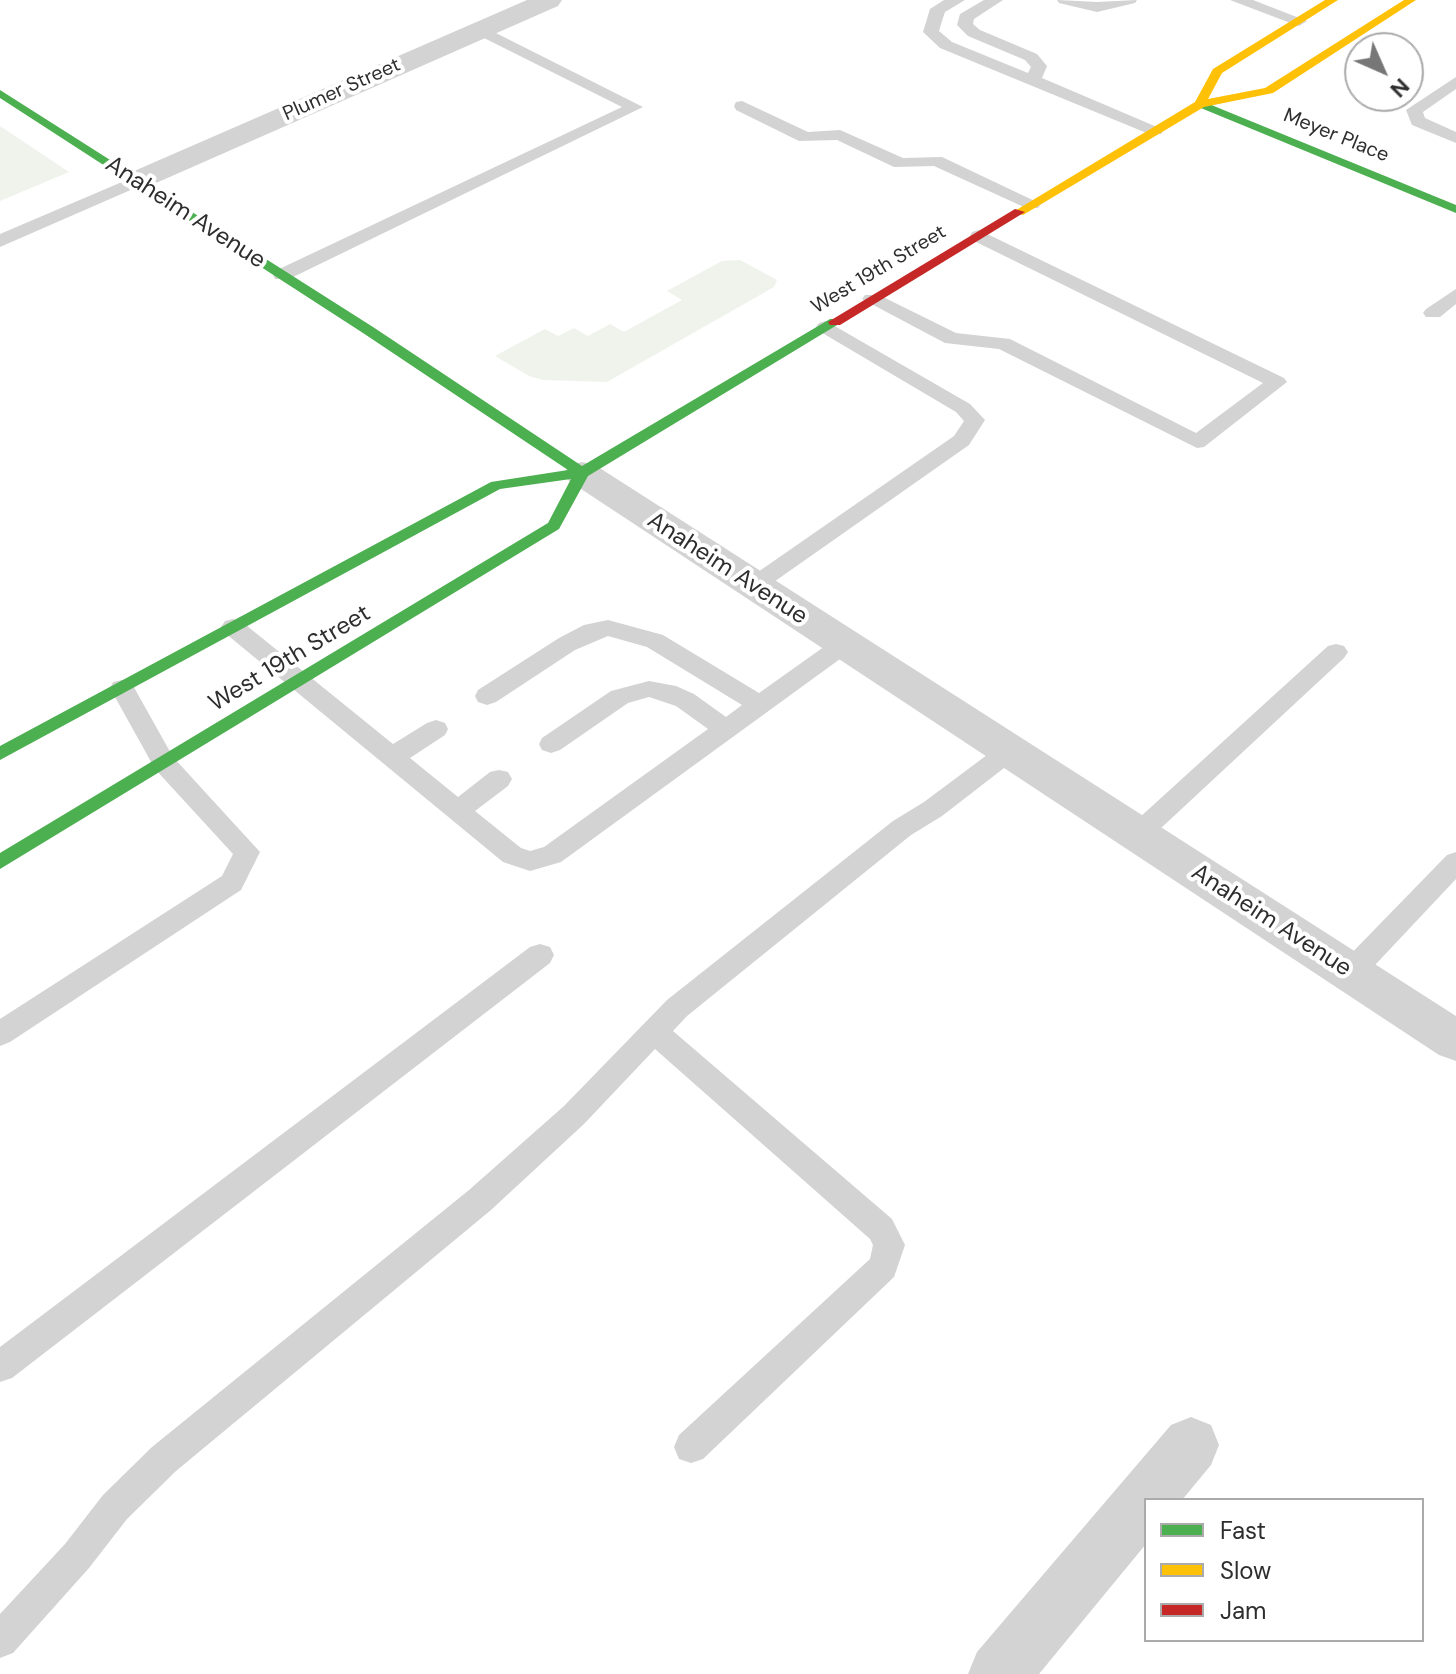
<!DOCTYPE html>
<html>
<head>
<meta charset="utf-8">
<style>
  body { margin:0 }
  #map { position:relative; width:1456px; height:1674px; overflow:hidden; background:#fff; font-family:"DM Sans",sans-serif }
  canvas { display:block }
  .legend { position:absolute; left:1144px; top:1498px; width:280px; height:144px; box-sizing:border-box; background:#fff; border:2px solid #ababab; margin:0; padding:10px 14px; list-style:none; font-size:24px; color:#2e2e2e }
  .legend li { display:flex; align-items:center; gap:16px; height:40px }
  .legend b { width:40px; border:2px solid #ababab }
  .north { position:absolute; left:1344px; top:32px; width:80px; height:80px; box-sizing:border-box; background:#fff; border:2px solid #ababab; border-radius:50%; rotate:135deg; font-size:22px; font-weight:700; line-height:32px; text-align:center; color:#2e2e2e }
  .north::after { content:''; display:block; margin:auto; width:28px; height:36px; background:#777; clip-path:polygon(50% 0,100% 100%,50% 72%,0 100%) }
</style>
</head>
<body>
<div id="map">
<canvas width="1456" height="1674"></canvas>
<ul class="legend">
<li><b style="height:10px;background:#4caf50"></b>Fast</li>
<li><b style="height:10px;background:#ffc107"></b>Slow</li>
<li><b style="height:10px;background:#c62828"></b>Jam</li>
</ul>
<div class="north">N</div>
</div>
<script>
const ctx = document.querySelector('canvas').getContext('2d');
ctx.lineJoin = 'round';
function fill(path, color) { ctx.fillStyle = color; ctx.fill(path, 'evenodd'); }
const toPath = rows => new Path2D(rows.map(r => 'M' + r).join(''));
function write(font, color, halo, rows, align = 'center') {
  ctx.font = font + ' "DM Sans",sans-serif'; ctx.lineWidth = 8; ctx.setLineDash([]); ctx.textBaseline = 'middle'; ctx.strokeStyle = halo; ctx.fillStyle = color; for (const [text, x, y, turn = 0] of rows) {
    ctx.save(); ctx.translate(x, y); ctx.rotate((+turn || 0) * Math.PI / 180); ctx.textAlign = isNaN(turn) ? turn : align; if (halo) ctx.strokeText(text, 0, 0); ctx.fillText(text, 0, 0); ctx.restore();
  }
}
fill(toPath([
  [0,126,69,172,0,201],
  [740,260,777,280,774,287,607,382,543,380,529,376,495,356,545,329,558,336,574,328,588,336,610,324,624,332,682,300,667,291,722,261]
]), '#f0f3ec');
fill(toPath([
  [944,0,965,0,945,12,942,21,939,31,952,42,1028,73,1031,67,1025,60,968,36,957,25,960,14,984,0,1003,0,974,19,973,24,980,30,1037,54,1047,66,1042,78,1164,130,1161,134,1149,134,940,48,923,32,930,9,944,0],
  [1057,0,1097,2,1137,0,1135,3,1097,12,1059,3,1057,0],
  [1230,0,1253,0,1307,21,1299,26,1293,24,1230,0],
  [480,25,643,107,289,279,275,279,273,275,275,271,622,107,474,33,474,27,480,25],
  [1456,77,1456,89,1423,112,1425,118,1456,132,1456,143,1412,125,1406,110,1456,77],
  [742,101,808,132,840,130,903,158,942,157,1041,204,1038,208,1026,208,934,166,894,167,837,140,799,141,736,110,734,106,736,102,742,101],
  [136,176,145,181,142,185,0,247,0,234,136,176],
  [979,230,1284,378,1287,382,1204,447,1197,448,999,349,945,343,862,299,865,295,879,295,956,333,1010,339,1196,433,1263,383,972,240,970,236,972,232,979,230],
  [1456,289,1456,304,1440,317,1426,317,1423,313,1426,309,1456,289],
  [826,321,970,404,985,420,969,445,761,591,745,591,742,586,745,581,954,436,964,421,956,412,819,331,816,327,819,323,826,321],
  [233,619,241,621,393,744,427,723,436,720,445,723,448,729,445,735,410,758,458,797,490,772,499,770,508,772,512,779,508,786,475,811,521,848,530,851,544,847,708,729,676,706,649,697,628,703,560,750,551,753,542,750,539,744,542,738,611,691,649,681,676,686,694,694,726,717,742,705,647,647,608,636,575,650,496,702,487,705,478,702,475,696,478,690,559,638,584,625,608,620,663,635,759,693,835,639,843,637,851,639,855,645,851,651,561,862,530,871,503,862,225,633,221,627,225,621,233,619],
  [1336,644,1344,646,1348,652,1344,658,1146,842,1137,845,1128,842,1124,835,1128,828,1328,646,1336,644],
  [122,680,131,682,173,757,260,852,241,890,10,1042,0,1046,0,1019,222,876,233,854,155,769,110,688,113,682,122,680],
  [1008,743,1017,746,1020,752,1017,758,942,816,911,835,687,1016,673,1031,892,1219,905,1245,894,1277,703,1459,691,1463,679,1459,674,1447,679,1435,870,1259,873,1245,870,1239,655,1049,584,1124,491,1210,176,1471,127,1519,89,1568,13,1653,0,1658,0,1614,65,1544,103,1495,152,1447,469,1190,564,1106,667,1000,893,821,924,802,999,746,1008,743],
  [1456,852,1456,879,1360,981,1350,984,1340,981,1336,973,1340,965,1447,855,1456,852],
  [540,944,550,947,554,955,550,963,12,1378,0,1382,0,1347,530,947,540,944]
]), '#d3d3d3');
fill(toPath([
  [527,0,562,0,558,6,147,187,136,190,125,187,121,181,125,175,527,0],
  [582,462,595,465,1456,1016,1456,1061,1439,1055,569,481,564,473,569,465,582,462],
  [1191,1417,1211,1425,1219,1445,1211,1465,1182,1500,1146,1500,1146,1544,1039,1674,968,1674,977,1652,1171,1425,1191,1417]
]), '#d3d3d3');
fill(toPath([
  [0,90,373,327,582,466,830,319,840,319,842,322,588,476,559,529,0,869,0,853,548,523,571,479,500,489,0,760,0,746,491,482,568,470,363,333,0,98,0,90],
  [1196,102,1204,102,1456,205,1456,213,1196,106,1196,102]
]), '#4caf50');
fill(toPath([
  [1325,0,1338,0,1222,73,1208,99,1265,88,1404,0,1416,0,1273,93,1204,107,1023,215,1013,212,1195,102,1213,69,1325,0]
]), '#ffc107');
fill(toPath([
  [1015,209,1025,212,840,325,830,325,828,322,1015,209]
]), '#c62828');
write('20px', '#2e2e2e', '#fff', [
  ["Plumer Street",342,90,-24],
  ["Meyer Place",1336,136,22],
  ["West 19th Street",879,270,-31]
]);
write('24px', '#2e2e2e', '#fff', [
  ["Anaheim Avenue",185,213,33],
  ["Anaheim Avenue",727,569,33],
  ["West 19th Street",290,659,-31],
  ["Anaheim Avenue",1271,921,33]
]);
</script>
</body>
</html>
